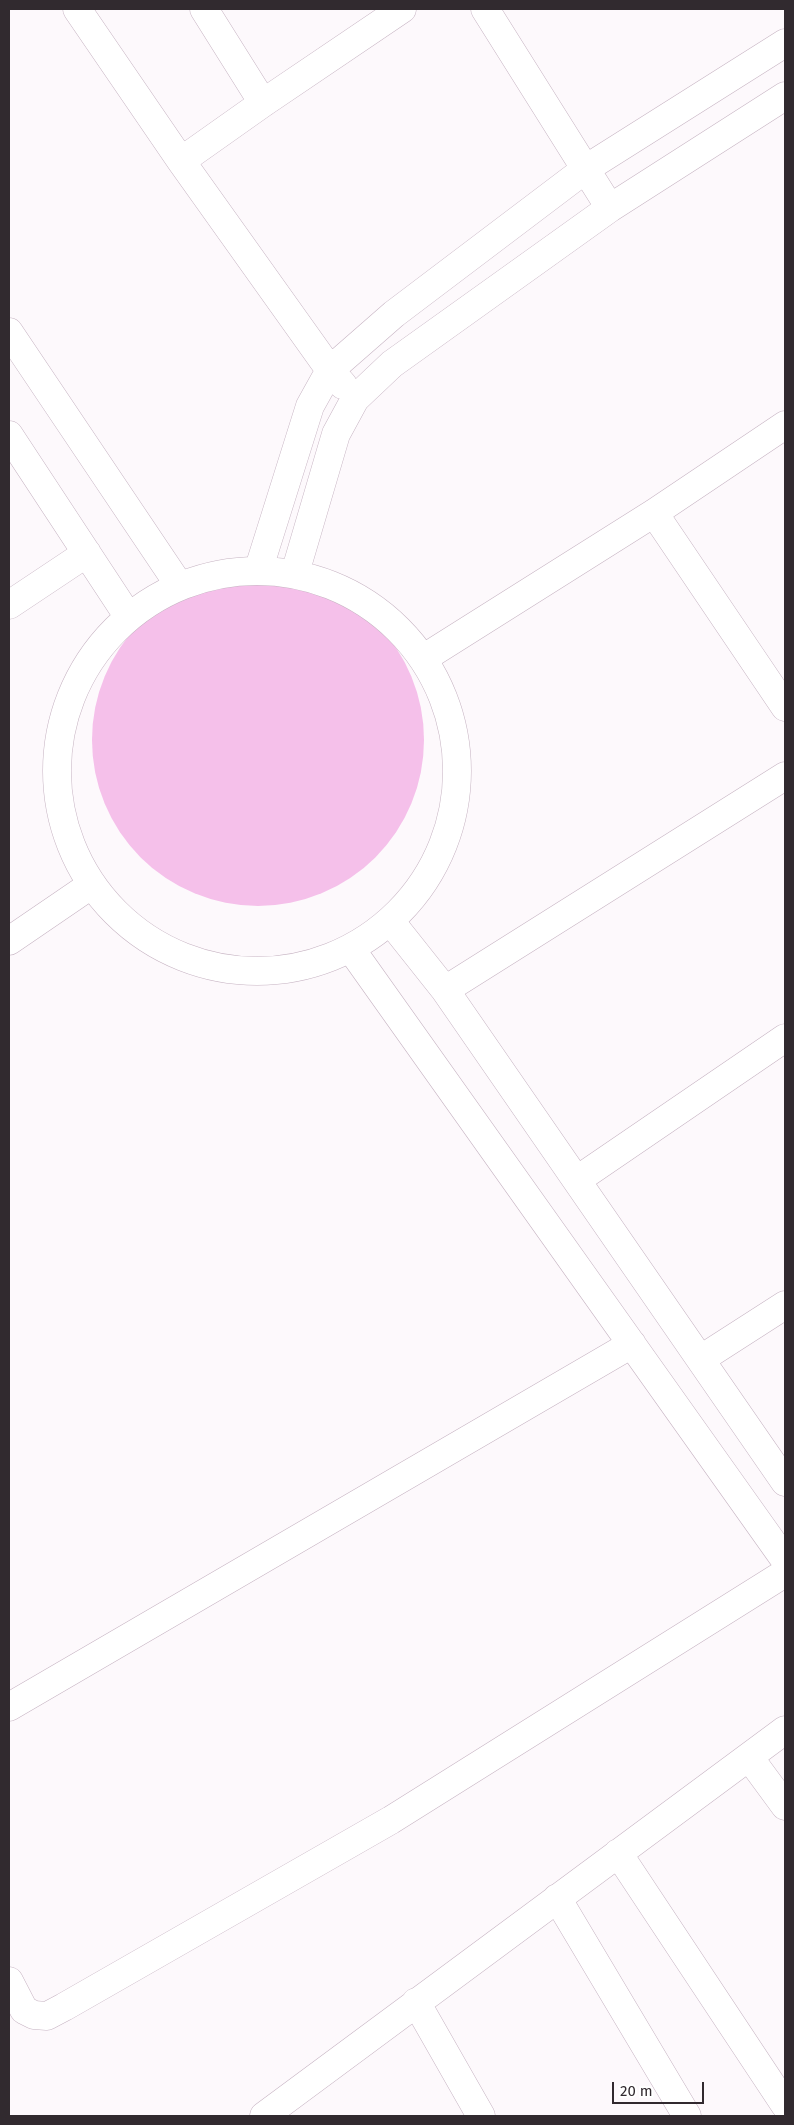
<!DOCTYPE html>
<html>
<head>
<meta charset="utf-8">
<style>
  body { margin:0 }
  #map { position:relative; width:794px; height:2125px; overflow:hidden; background:#fdf9fc; font-family:"Fira Sans",sans-serif }
  canvas { display:block }
  .frame { position:absolute; inset:0; border:10px solid #312a2f; pointer-events:none }
  .scale { position:absolute; left:612px; top:2082px; width:92px; height:22px; box-sizing:border-box; border:2px solid #312a2f; border-top:0; padding-left:6px; font-size:15px; line-height:18px; white-space:nowrap; color:#312a2f; -webkit-text-stroke:4px #fff; paint-order:stroke }
</style>
</head>
<body>
<div id="map">
<canvas width="794" height="2125"></canvas>
<div class="frame"></div>
<div class="scale">20 m</div>
</div>
<script>
const c = document.querySelector('canvas').getContext('2d');
c.lineJoin = 'round';
function fillPath(path, color) { c.fillStyle = color; c.fill(path, 'evenodd'); }
const shape = rows => new Path2D(rows.map(r => 'M' + r).join(''));
function trace(path, color, width, dash) { c.strokeStyle = color; c.lineWidth = width; c.lineCap = dash ? 'butt' : 'round'; c.setLineDash(dash || []); c.stroke(path); }
const green = shape([
  '92 740a166 166 0 1 1 332 0a166 166 0 1 1-332 0Z'
]);
const minor = shape([
  [77,9,181,161,330,370,343,385],
  [204,9,263,103],
  [485,9,610,208],
  [181,161,263,103,402,9],
  [9,332,179,585],
  [9,435,128,616],
  [654,513,785,707],
  [259,568,310,406,330,370,394,314,587,168,785,43],
  '57 771a200 200 0 1 1 400 0a200 200 0 1 1-400 0Z',
  [295,573,336,434,355,399,392,364,610,208,785,96],
  [9,605,87,553],
  [424,658,654,513,785,425],
  [391,922,445,990,785,1482],
  [9,941,91,885],
  [351,949,785,1560],
  [445,990,785,776],
  [577,1180,785,1038],
  [701,1359,785,1305],
  [9,1707,632,1344],
  [749,1757,785,1806],
  [618,1853,785,2105],
  [557,1898,687,2116],
  [9,1981,24,2010,34,2015,47,2016,64,2007,391,1820,785,1573],
  [416,2002,481,2116],
  [264,2116,785,1730]
]);
fillPath(green, '#f5c0ea');
trace(minor, '#c6b3c2', 29);
trace(minor, '#fff', 28);
</script>
</body>
</html>
